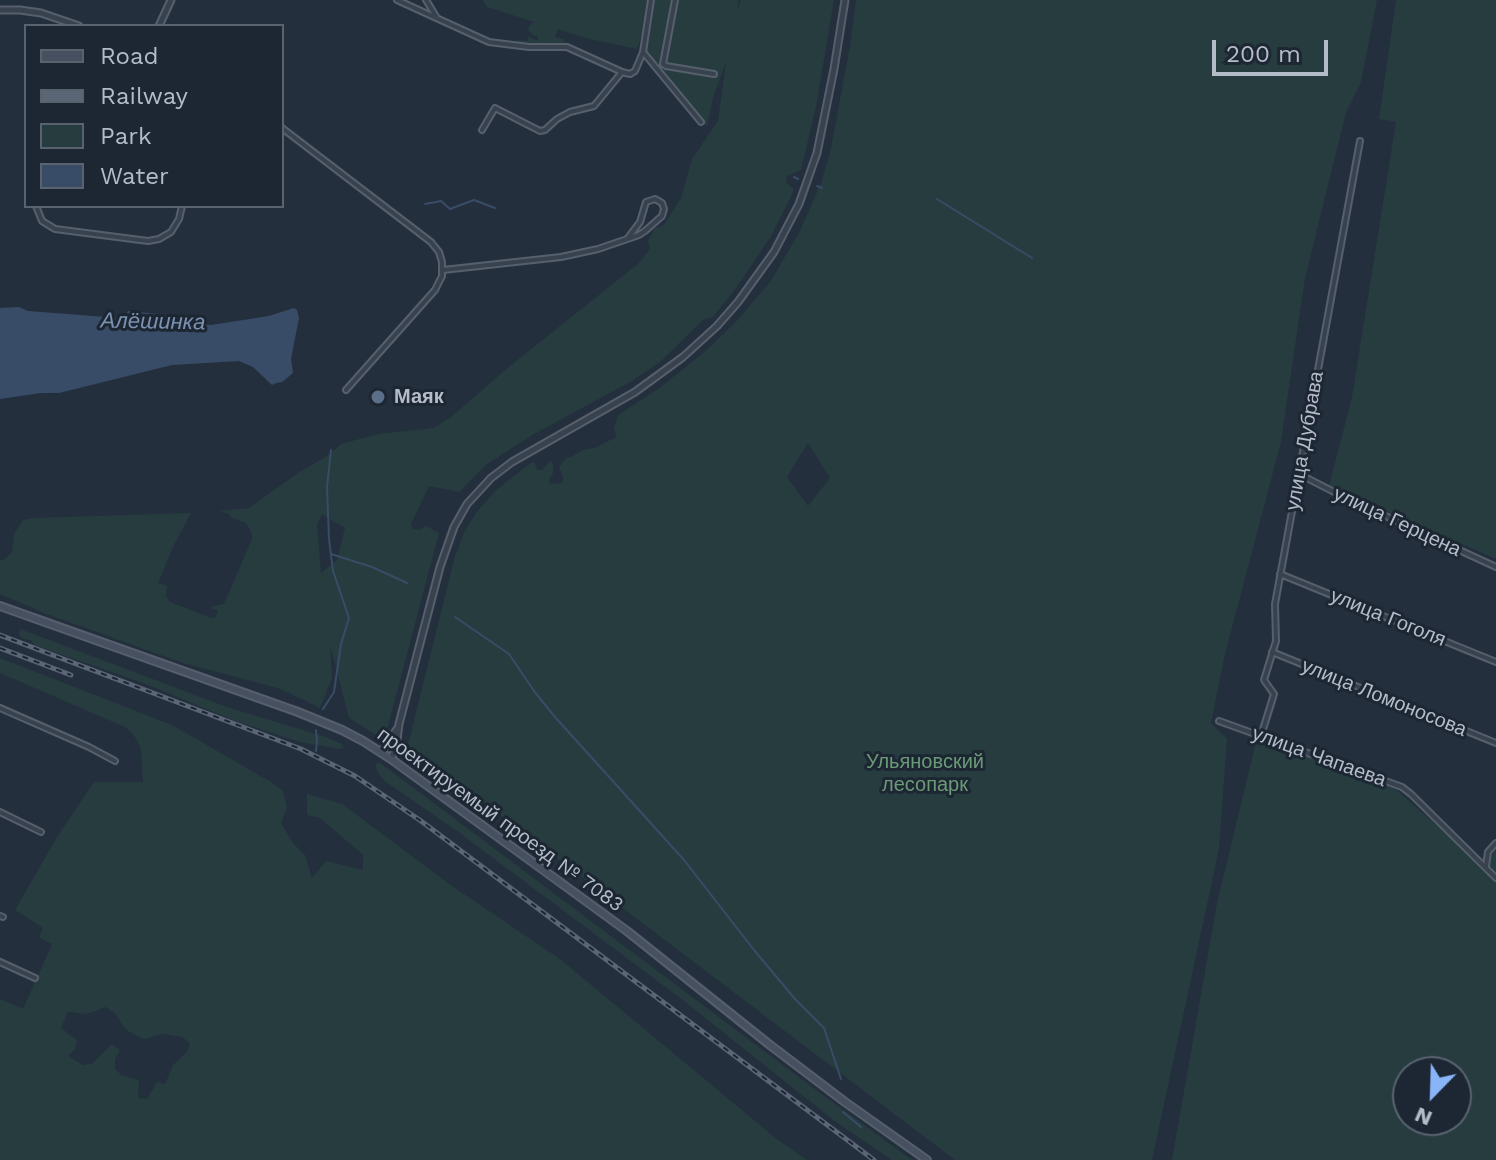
<!DOCTYPE html>
<html>
<head>
<meta charset="utf-8">
<style>
  body { margin:0 }
  #map { position:relative; width:1496px; height:1160px; overflow:hidden; background:#242f3e; font-family:"Work Sans",sans-serif }
  canvas { display:block }
  .legend { position:absolute; left:24px; top:24px; width:260px; height:184px; box-sizing:border-box; background:#1d2633; border:2px solid #59626f; margin:0; padding:10px 14px; list-style:none; font-size:24px; color:#b4bcc9 }
  .legend li { display:flex; align-items:center; gap:16px; height:40px }
  .legend b { width:40px; border:2px solid #59626f }
  .north { position:absolute; left:1392px; top:1056px; width:80px; height:80px; box-sizing:border-box; background:#1d2633; border:2px solid #59626f; border-radius:50%; rotate:203deg; font-size:22px; font-weight:700; line-height:32px; text-align:center; color:#b4bcc9 }
  .north::after { content:''; display:block; margin:auto; width:28px; height:36px; background:#8ab4f8; clip-path:polygon(50% 0,100% 100%,50% 72%,0 100%) }
  .scale { position:absolute; left:1212px; top:40px; width:116px; height:36px; box-sizing:border-box; border:4px solid #b4bcc9; border-top:0; padding-left:10px; font-size:24px; line-height:28px; white-space:nowrap; color:#b4bcc9; -webkit-text-stroke:6px #1d2633; paint-order:stroke }
</style>
</head>
<body>
<div id="map">
<canvas width="1496" height="1160"></canvas>
<ul class="legend">
<li><b style="height:10px;background:#465061"></b>Road</li>
<li><b style="height:10px;background:#5a6575"></b>Railway</li>
<li><b style="height:22px;background:#263c3f"></b>Park</li>
<li><b style="height:22px;background:#394c67"></b>Water</li>
</ul>
<div class="north">N</div>
<div class="scale">200 m</div>
</div>
<script>
const c = document.querySelector('canvas').getContext('2d');
c.lineJoin = 'round';
function fillPath(path, color) { c.fillStyle = color; c.fill(path, 'evenodd'); }
const shape = rows => new Path2D(rows.map(r => 'M' + r).join(''));
function trace(path, color, width, dash) { c.strokeStyle = color; c.lineWidth = width; c.lineCap = dash ? 'butt' : 'round'; c.setLineDash(dash || []); c.stroke(path); }
function write(font, color, halo, rows, align = 'center') {
  c.font = font + ' "Work Sans",sans-serif'; c.lineWidth = 6; c.setLineDash([]); c.textBaseline = 'middle'; c.strokeStyle = halo; c.fillStyle = color; for (const [text, x, y, turn = 0] of rows) {
    c.save(); c.translate(x, y); c.rotate((+turn || 0) * Math.PI / 180); c.textAlign = isNaN(turn) ? turn : align; if (halo) c.strokeText(text, 0, 0); c.fillText(text, 0, 0); c.restore();
  }
}
const green = shape([
  [483,0,648,0,644,29,637,49,589,39,557,29,557,32,555,37,564,39,563,44,518,43,517,40,528,41,528,37,530,37,538,41,538,36,534,36,528,30,529,26,534,22,487,7],
  [652,0,738,0,737,10,741,0,834,0,816,107,801,170,786,177,787,183,794,189,791,197,771,236,737,287,713,317,703,320,660,362,632,381,534,434,487,464,459,492,429,486,411,524,412,529,419,530,426,526,439,533,388,726,382,733,376,735,349,718,330,644,332,678,320,708,281,689,183,663,44,613,0,594,0,561,6,558,12,552,14,534,23,520,33,518,191,513,173,547,158,583,167,586,166,596,170,602,211,618,215,618,218,611,210,607,224,604,252,539,251,531,246,523,232,518,229,514,220,511,249,508,298,473,327,456,341,444,378,434,434,428,451,417,510,366,639,263,650,249,648,240,655,228,664,225,681,198,692,159,718,121,726,62,713,98,707,127,645,51],
  [322,514,345,528,337,560,321,573,317,524],
  [856,0,1377,0,1361,82,1346,113,1305,278,1281,442,1225,654,1211,723,1227,739,1219,849,1152,1160,955,1160,467,790,409,754,407,749,455,556,464,533,476,513,496,490,532,462,535,463,537,470,542,470,550,461,553,463,553,473,549,480,550,484,563,483,563,476,559,467,566,458,573,456,582,450,595,448,616,437,614,428,618,415,658,389,702,354,734,324,770,282,799,233,822,181,831,148,850,46],
  [808,443,830,478,808,506,787,477],
  [1396,0,1496,0,1496,559,1329,486,1352,397,1396,122,1379,119],
  [20,629,227,707,326,737,342,744,344,748,339,749,300,742,238,722,146,684,34,645,31,640,23,639,19,635],
  [0,658,172,725,271,782,283,791,287,808,281,823,293,843,305,855,312,878,326,861,363,870,363,855,320,818,307,815,307,794,342,804,452,886,560,959,778,1140,807,1160,0,1160,0,999,23,1009,52,944,39,937,43,928,15,910,57,837,94,782,143,782,141,748,135,737,127,728,0,673],
  [106,1007,115,1013,125,1029,135,1035,145,1039,162,1034,182,1037,190,1043,187,1052,173,1065,165,1084,157,1082,147,1099,138,1098,139,1080,121,1075,115,1068,115,1059,120,1050,112,1044,92,1064,83,1065,68,1056,75,1049,77,1040,61,1028,68,1012,87,1014],
  [1257,738,1395,789,1477,860,1490,858,1496,850,1496,1160,1172,1160,1217,903],
  [1408,1072,1456,1072,1456,1120,1408,1120],
  [379,762,804,1081,912,1160,892,1160,836,1122,680,998,457,831,386,782,378,773,375,764]
]);
const water = shape([
  [19,307,28,311,119,318,125,316,128,311,176,316,178,321,182,323,211,325,269,316,294,308,297,310,299,318,291,359,293,373,282,382,276,383,272,385,253,367,239,361,172,365,59,393,41,393,0,399,0,308]
]);
const stream = shape([
  [794,177,798,179],
  [817,186,822,188],
  [937,199,1032,258],
  [425,204,441,201,450,209,474,200,495,208],
  [331,554,372,567,407,583],
  [455,617,509,654,534,691,555,717,684,860,754,950,795,999,824,1028,841,1079],
  [323,709,334,692,341,644,349,618,333,571,329,539,327,487,331,450],
  [316,730,317,741,316,751],
  [843,1112,861,1127]
]);
const minor = shape([
  [397,0,489,42,529,47,567,47,622,72,630,74,635,71,643,52,651,0],
  [426,0,437,18],
  [675,0,663,64,666,66,714,74],
  [643,52,701,122],
  [282,128,431,242,439,252,442,262,442,276,435,290,346,390],
  [482,130,495,108,540,131,545,130,557,119,570,112,594,106,622,72],
  [36,206,42,221,55,229,148,241,159,239,171,232,179,219,182,206],
  [443,270,561,257,598,249,639,235,645,231,662,216,664,209,662,203,655,199,646,202,640,222,628,238],
  [1299,474,1338,494,1496,567],
  [1280,574,1496,662],
  [1272,652,1496,743],
  [0,708,89,747,115,761],
  [1219,721,1402,787,1411,794,1496,878],
  [1261,736,1274,694,1264,680,1276,641,1275,604,1360,141],
  [0,812,41,832],
  [1486,866,1488,852,1496,843],
  [0,916,3,917],
  [0,962,35,978]
]);
const tertiary = shape([
  [0,10,20,10,41,13,79,26],
  [159,26,171,0],
  [381,753,397,729],
  [391,759,396,748,399,724,440,567,454,527,467,504,491,478,512,462,635,392,683,357,717,326,738,302,774,252,799,204,817,153,834,69,845,0]
]);
const secondary = shape([
  [0,606,298,712,342,730,363,741,391,759,627,931,770,1045,845,1102,927,1160]
]);
const rail = shape([
  [0,635,301,749,355,776,421,821,874,1160],
  [0,648,71,675]
]);
const markers = [
  [378,397,8,"#5c6f8a"]
];
const poiNames = [
  ["Маяк",394,397]
];
const streetNames = [
  ["улица Дубрава",1305,441,-80],
  ["улица Герцена",1397,522,25],
  ["улица Гоголя",1388,618,22],
  ["улица Ломоносова",1384,698,22],
  ["улица Чапаева",1319,757,20],
  ["проектируемый проезд № 7083",500,820,36]
];
const parkNames = [
  ["Ульяновский",925,762],
  ["лесопарк",925,785]
];
const waterNames = [
  ["Алёшинка",153,322,1]
];
fillPath(green, '#263c3f');
fillPath(water, '#394c67');
trace(stream, '#394c67', 2);
trace(minor, '#565f6c', 8);
trace(tertiary, '#565f6c', 9);
trace(secondary, '#565f6c', 10);
trace(minor, '#38414e', 4);
trace(tertiary, '#38414e', 5);
trace(secondary, '#465061', 6);
trace(rail, '#5a6575', 5);
trace(rail, '#1d2633', 2, [6]);
for (const [x, y, r, color] of markers) { const dot = new Path2D(); dot.arc(x, y, r, 0, 2 * Math.PI); c.fillStyle = color; c.fill(dot); trace(dot, '#1d2633', 3); }
write('bold 20px', '#b4bcc9', '#1d2633', poiNames, 'left');
write('20px', '#b4bcc9', '#1d2633', streetNames);
write('20px', '#6b9a76', '#1d2633', parkNames);
write('italic 22px', '#7c92b1', '#1d2633', waterNames);
</script>
</body>
</html>
